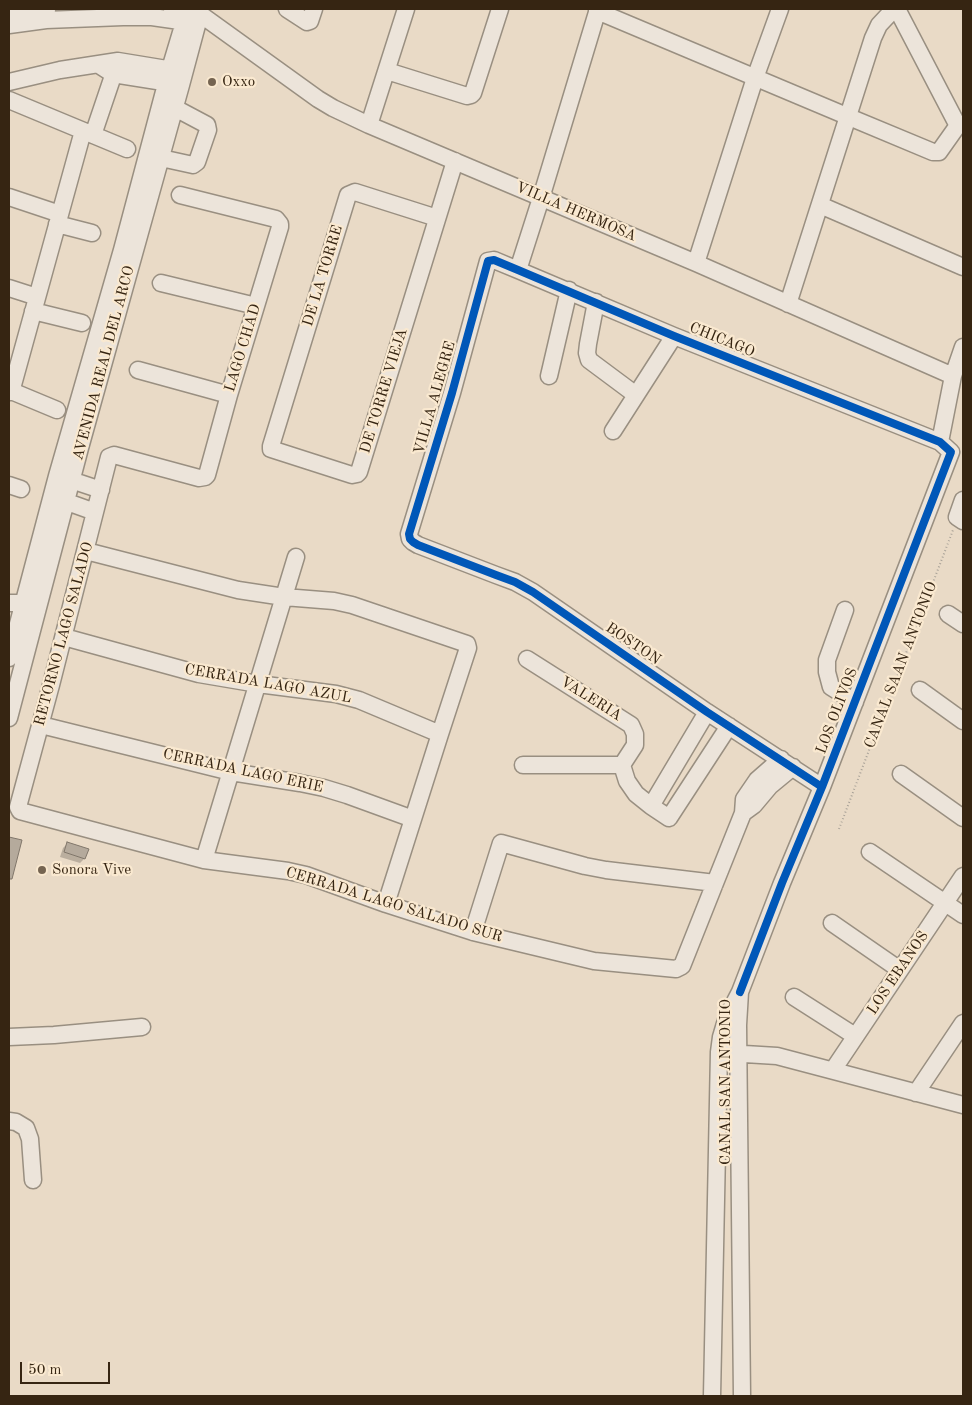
<!DOCTYPE html>
<html>
<head>
<meta charset="utf-8">
<style>
  body { margin:0 }
  #map { position:relative; width:972px; height:1405px; overflow:hidden; background:#e9dac6; font-family:"Old Standard TT",serif }
  canvas { display:block }
  .frame { position:absolute; inset:0; border:10px solid #362512; pointer-events:none }
  .scale { position:absolute; left:20px; top:1362px; width:90px; height:22px; box-sizing:border-box; border:2px solid #362512; border-top:0; padding-left:6px; font-size:15px; line-height:18px; white-space:nowrap; color:#362512; -webkit-text-stroke:4px #fae9d0; paint-order:stroke }
</style>
</head>
<body>
<div id="map">
<canvas width="972" height="1405"></canvas>
<div class="frame"></div>
<div class="scale">50 m</div>
</div>
<script>
const c = document.querySelector('canvas').getContext('2d');
c.lineJoin = 'round';
function fillPath(path, color) { c.fillStyle = color; c.fill(path, 'evenodd'); }
const shape = rows => new Path2D(rows.map(r => 'M' + r).join(''));
function trace(path, color, width, dash) { c.strokeStyle = color; c.lineWidth = width; c.lineCap = dash ? 'butt' : 'round'; c.setLineDash(dash || []); c.stroke(path); }
function write(font, color, halo, rows, align = 'center') {
  c.font = font + ' "Old Standard TT",serif'; c.lineWidth = 4.5; c.setLineDash([]); c.textBaseline = 'middle'; c.strokeStyle = halo; c.fillStyle = color; for (const [text, x, y, turn = 0] of rows) {
    c.save(); c.translate(x, y); c.rotate((+turn || 0) * Math.PI / 180); c.textAlign = isNaN(turn) ? turn : align; if (halo) c.strokeText(text, 0, 0); c.fillText(text, 0, 0); c.restore();
  }
}
const shadow = shape([
  [68,843,84,859,80,863,60,857,63,848]
]);
const building = shape([
  [9,837,22,840,12,879,9,879,9,837],
  [67,842,89,849,85,859,64,852,67,842]
]);
const path = shape([
  [839,829,953,530]
]);
const minor = shape([
  [172,9,187,10,200,14,318,99,333,108,369,125,696,263,953,376],
  [287,9,307,22,310,21,314,9],
  [597,11,849,117,933,152,939,152,956,128,957,124,897,9],
  [9,12,47,10],
  [9,25,46,20,123,17,152,17,187,22],
  [99,65,113,74,176,84],
  [387,71,467,96,471,95,473,93,500,9],
  [9,82,60,70,118,61,179,71],
  [9,100,127,149],
  [369,125,406,9],
  [93,135,117,64],
  [161,158,193,165,197,162,208,130,207,125,175,108],
  [180,195,276,219,280,224,280,227,229,395,207,475,205,477,199,478,114,455,109,457,51,685,18,807,20,811,204,860,288,871,306,875,386,904,473,932,573,956,594,961,676,969,682,966,715,883,743,813,744,799,757,780,781,759],
  [9,197,60,214],
  [820,205,963,267],
  [437,218,355,192,348,195,271,446,271,449,352,475,357,474,359,472,455,161],
  [57,224,92,233],
  [696,263,755,78,780,9],
  [518,270,541,198,598,9],
  [161,283,256,306],
  [9,288,37,297],
  [596,302,588,344,587,353,589,360,636,395],
  [788,304,873,38,879,25,894,9],
  [33,311,82,323],
  [138,370,229,395],
  [549,376,569,290],
  [9,390,57,410],
  [11,392,83,131],
  [613,431,674,336],
  [940,442,953,376,963,347],
  [62,477,101,490],
  [9,485,21,489],
  [56,498,95,512],
  [963,500,957,517,963,521],
  [86,551,238,590,284,597,334,601,352,605,467,644,468,648,440,734,386,904],
  [9,603,35,603],
  [845,610,827,660,827,672,831,687,855,702],
  [948,614,963,624],
  [64,637,199,674,258,684,336,694,359,700,440,734],
  [9,658,57,476,122,250,170,69,188,9],
  [527,659,631,725,635,734,635,745,622,765,627,781,636,794,651,806,669,818,729,726],
  [920,690,963,721],
  [9,718,80,448,181,85,200,14,199,9],
  [41,725,231,772,300,783,324,788,347,795,413,819],
  [523,765,622,765],
  [901,774,963,818],
  [651,806,707,712],
  [743,813,754,805,770,786,793,767],
  [870,852,963,915],
  [204,860,296,557],
  [832,923,900,970],
  [473,932,501,843,585,866,606,870,715,883],
  [740,992,782,883,822,787,951,452,940,442,674,336,518,270,494,260,488,261,452,393,409,534,410,539,413,542,418,545,496,575,515,582,533,592,707,712,822,787],
  [794,997,855,1036],
  [9,1037,54,1035,142,1027],
  [728,1053,777,1056,963,1105],
  [833,1070,963,876],
  [916,1093,963,1023],
  [9,1121,16,1122,26,1128,30,1139,33,1180],
  [712,1396,719,1052,721,1037,727,1017,740,992,738,1025,742,1396]
]);
const cycleway = shape([
  [740,992,782,883,822,787,951,452,940,442,674,336,518,270,494,260,488,261,452,393,409,534,410,539,413,542,418,545,496,575,515,582,533,592,707,712,822,787]
]);
const markers = [
  [212,82,5,"#756451"],
  [42,870,5,"#756451"]
];
const poiNames = [
  ["Oxxo",222,82],
  ["Sonora Vive",52,870]
];
const streetNames = [
  ["VILLA HERMOSA",576,212,23],
  ["DE LA TORRE",323,276,-73],
  ["CHICAGO",722,340,22],
  ["LAGO CHAD",243,348,-73],
  ["AVENIDA REAL DEL ARCO",104,363,-75],
  ["DE TORRE VIEJA",384,391,-73],
  ["VILLA ALEGRE",435,398,-74],
  ["RETORNO LAGO SALADO",64,634,-75],
  ["BOSTON",633,644,34],
  ["CANAL SAAN ANTONIO",901,665,-69],
  ["CERRADA LAGO AZUL",268,684,10],
  ["VALERIA",591,699,32],
  ["LOS OLIVOS",837,711,-69],
  ["CERRADA LAGO ERIE",243,771,12],
  ["CERRADA LAGO SALADO SUR",394,905,17],
  ["LOS EBANOS",898,973,-56],
  ["CANAL SAN ANTONIO",726,1082,-90]
];
fillPath(shadow, '#0003');
fillPath(building, '#b5aa9c');
trace(building, '#80766a', 1);
trace(minor, '#998f81', 19);
trace(path, '#aaa399', 2, [1, 2.5]);
trace(minor, '#ece4da', 16);
trace(cycleway, '#0057b8', 8);
for (const [x, y, r, color] of markers) { const dot = new Path2D(); dot.arc(x, y, r, 0, 2 * Math.PI); c.fillStyle = color; c.fill(dot); trace(dot, '#fae9d0', 2); }
write('15px', '#362512', '#fae9d0', poiNames, 'left');
write('15px', '#362512', '#fae9d0', streetNames);
</script>
</body>
</html>
